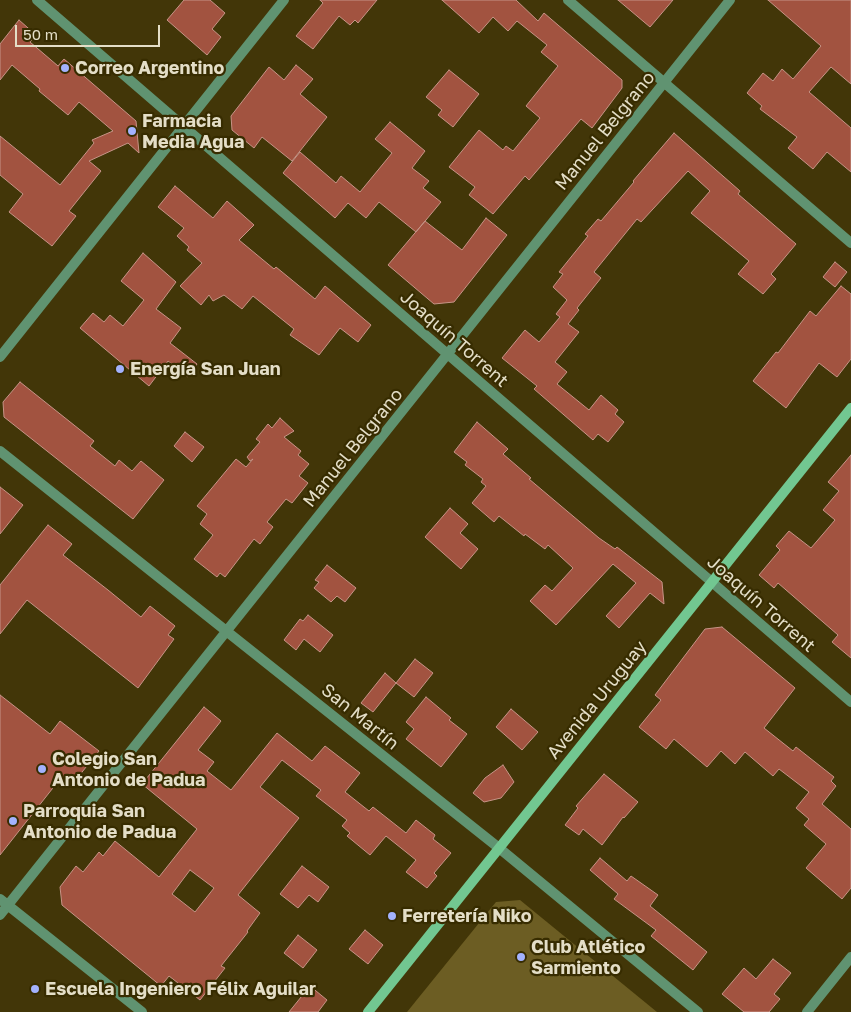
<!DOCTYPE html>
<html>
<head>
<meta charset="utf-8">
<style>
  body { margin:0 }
  #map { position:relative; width:851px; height:1012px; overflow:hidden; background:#423608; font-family:"Golos Text",sans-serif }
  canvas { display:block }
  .scale { position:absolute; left:15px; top:25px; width:145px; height:22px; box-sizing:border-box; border:2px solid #e4dec7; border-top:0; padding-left:6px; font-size:15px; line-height:18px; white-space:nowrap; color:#e4dec7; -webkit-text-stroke:4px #372c00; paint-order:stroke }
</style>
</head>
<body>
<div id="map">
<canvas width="851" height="1012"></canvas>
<div class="scale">50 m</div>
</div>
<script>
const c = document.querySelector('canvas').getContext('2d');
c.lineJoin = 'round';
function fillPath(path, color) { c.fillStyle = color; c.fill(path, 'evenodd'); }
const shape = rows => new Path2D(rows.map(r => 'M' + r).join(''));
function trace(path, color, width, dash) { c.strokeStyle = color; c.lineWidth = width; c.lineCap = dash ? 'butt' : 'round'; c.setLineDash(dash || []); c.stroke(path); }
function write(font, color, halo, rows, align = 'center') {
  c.font = font + ' "Golos Text",sans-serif'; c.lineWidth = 4.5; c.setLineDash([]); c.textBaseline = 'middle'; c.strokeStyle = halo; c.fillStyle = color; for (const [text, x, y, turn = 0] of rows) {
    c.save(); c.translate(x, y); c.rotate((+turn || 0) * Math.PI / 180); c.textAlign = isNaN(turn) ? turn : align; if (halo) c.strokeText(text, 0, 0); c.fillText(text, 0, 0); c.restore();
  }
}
const green = shape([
  [520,900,657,1012,407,1012,496,902]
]);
const building = shape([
  [184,0,210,0,225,13,212,29,221,37,207,55,167,20,184,0],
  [320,0,377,0,358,23,355,20,350,25,339,16,313,49,296,36,323,3,320,0],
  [442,0,516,0,538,21,544,13,622,80,622,88,592,128,581,119,529,180,525,176,493,214,469,195,475,187,449,167,479,130,503,150,506,146,513,151,540,118,526,106,558,66,541,52,547,45,517,21,508,31,493,17,479,33,442,0],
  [618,0,673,0,650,27,618,0],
  [768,0,851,0,851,84,831,67,809,92,851,128,851,172,827,152,813,169,788,148,797,137,760,109,762,106,747,93,763,73,773,81,782,69,793,79,821,46,768,0],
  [19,20,36,35,30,42,58,66,64,59,136,121,139,153,128,143,89,161,101,171,69,211,76,216,52,246,9,212,23,194,0,175,0,136,60,185,94,143,92,140,113,131,79,102,68,115,39,91,40,89,12,65,0,80,0,44,19,20],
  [296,65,313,79,300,94,327,117,292,161,262,137,254,148,232,130,231,116,269,67,284,80,296,65],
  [449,70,479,94,453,127,438,115,442,110,426,97,449,70],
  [390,122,425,151,412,168,429,181,423,188,441,202,416,232,379,202,366,218,348,203,335,218,283,173,300,152,336,183,341,176,360,192,392,153,375,139,390,122],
  [674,133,740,191,738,194,796,244,771,274,776,279,763,294,738,274,749,261,691,213,710,191,688,171,641,222,637,219,594,272,601,278,577,308,579,310,568,324,579,332,555,362,567,372,557,384,589,410,601,395,618,410,615,414,624,422,608,442,598,434,593,440,534,389,537,386,502,358,525,330,539,342,560,317,556,314,567,300,553,287,563,274,559,272,588,236,585,234,598,219,601,221,634,182,633,181,674,133],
  [175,186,213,218,227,201,254,225,239,240,274,269,276,267,315,299,325,286,371,325,358,342,340,328,319,355,290,335,294,329,253,296,242,309,224,295,213,301,209,295,201,305,180,286,202,263,187,250,189,247,177,236,184,228,158,207,175,186],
  [486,218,507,235,454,302,434,304,388,265,425,221,462,250,486,218],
  [143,253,176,282,156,309,181,328,170,343,197,364,188,377,168,361,149,386,80,328,93,313,104,322,110,315,123,326,144,300,121,281,143,253],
  [835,262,847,272,835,287,823,277,835,262],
  [841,286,851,294,851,359,837,377,819,363,786,408,753,381,776,352,778,353,810,311,816,316,841,286],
  [20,382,94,441,90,446,115,466,119,460,132,471,141,461,164,480,133,519,4,417,3,402,20,382],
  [280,418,294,431,284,437,301,451,298,455,309,464,299,476,308,483,292,503,286,499,267,522,273,527,260,544,254,539,225,577,220,573,217,577,194,559,213,535,200,524,207,514,197,506,236,459,246,467,253,459,250,461,247,457,260,442,256,439,268,424,272,428,280,418],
  [477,422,508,449,503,454,531,478,529,479,599,538,615,549,617,547,662,582,664,604,650,593,619,628,606,616,636,583,613,564,556,625,530,601,545,585,552,591,573,568,548,545,545,549,525,534,524,536,499,516,494,522,472,503,486,486,481,482,483,479,465,465,467,462,454,452,477,422],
  [185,432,204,447,192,462,174,446,185,432],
  [851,455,851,658,832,642,838,635,778,583,774,588,759,575,780,550,776,546,789,531,811,548,835,520,823,510,839,491,828,482,851,455],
  [0,487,23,505,0,534,0,487],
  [450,508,468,524,460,533,478,549,461,569,425,537,450,508],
  [48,525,72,544,63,555,108,590,141,617,150,606,175,626,168,635,174,639,138,688,27,600,0,634,0,585,48,525],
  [327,565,356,588,345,602,337,596,331,602,314,588,319,582,315,580,327,565],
  [308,615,333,635,320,652,304,639,296,650,284,640,300,619,303,621,308,615],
  [722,627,795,688,764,728,793,751,796,747,834,777,831,781,836,786,822,804,851,829,851,888,842,899,806,868,826,844,804,825,809,819,796,808,809,792,779,769,773,776,745,752,735,764,721,751,707,767,674,739,666,749,639,727,661,700,655,695,705,629,722,627],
  [415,659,433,673,414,697,396,683,415,659],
  [385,673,396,683,373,712,361,703,385,673],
  [0,695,50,734,60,721,99,751,70,787,60,779,0,855,0,695],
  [426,697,451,718,449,720,467,734,441,767,406,739,414,729,406,722,426,697],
  [204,707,221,721,198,750,214,762,207,771,231,790,277,733,312,761,325,746,360,773,345,792,369,811,373,807,406,833,416,820,435,835,433,839,451,853,434,873,437,876,427,888,406,872,416,860,386,836,370,855,347,836,350,833,342,826,347,820,316,796,321,790,282,760,260,787,299,818,238,895,260,913,247,931,248,932,221,966,225,968,200,1000,169,976,161,986,62,905,60,887,76,866,83,872,99,852,103,856,115,841,159,877,197,829,142,784,204,707],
  [190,870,214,888,195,912,172,894,190,870],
  [511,709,538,732,522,750,496,727,511,709],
  [503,765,514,782,501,798,484,802,473,793,485,778,503,765],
  [604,774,638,802,624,818,623,817,602,845,583,829,579,835,565,825,578,808,576,806,604,774],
  [600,858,627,881,631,876,658,895,650,906,707,952,693,970,651,936,656,930,614,899,618,894,590,870,600,858],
  [302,866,329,887,318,902,309,895,298,908,280,894,302,866],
  [365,930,383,945,368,964,349,949,365,930],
  [298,935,317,950,303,968,284,953,298,935],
  [773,959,791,973,774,994,780,999,769,1012,744,1012,722,994,744,968,756,979,773,959],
  [310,986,327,1000,318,1012,289,1012,310,986]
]);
const minor = shape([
  [37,0,851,702],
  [568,0,851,243],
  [0,357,284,0],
  [0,451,499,848,698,1012],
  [0,899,142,1012],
  [0,915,730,0],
  [807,1012,851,957]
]);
const secondary = shape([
  [368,1012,851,408]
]);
const markers = [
  [65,68,5,"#a3b2fd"],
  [132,131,5,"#a3b2fd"],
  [120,369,5,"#a3b2fd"],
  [42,769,5,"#a3b2fd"],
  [13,821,5,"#a3b2fd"],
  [392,916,5,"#a3b2fd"],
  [521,957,5,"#a3b2fd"],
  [35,989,5,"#a3b2fd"]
];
const poiNames = [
  ["Correo Argentino",75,68],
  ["Farmacia",142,121],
  ["Media Agua",142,142],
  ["Energía San Juan",130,369],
  ["Colegio San",52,759],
  ["Antonio de Padua",52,780],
  ["Parroquia San",23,811],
  ["Antonio de Padua",23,832],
  ["Ferretería Niko",402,916],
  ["Club Atlético",531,947],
  ["Sarmiento",531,968],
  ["Escuela Ingeniero Félix Aguilar",45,989]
];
const streetNames = [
  ["Manuel Belgrano",605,131,-51],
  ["Joaquín Torrent",454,339,41],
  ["Manuel Belgrano",353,448,-51],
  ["Joaquín Torrent",761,604,41],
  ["Avenida Uruguay",597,700,-51],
  ["San Martín",360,717,39]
];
fillPath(green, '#6c5d23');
fillPath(building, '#a25340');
trace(building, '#c69487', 1);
trace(minor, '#609371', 10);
trace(secondary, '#72c791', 10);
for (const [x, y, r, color] of markers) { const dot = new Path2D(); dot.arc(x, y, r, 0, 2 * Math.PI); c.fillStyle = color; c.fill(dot); trace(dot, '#372c00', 2); }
write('bold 18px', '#e4dec7', '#372c00', poiNames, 'left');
write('18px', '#e4dec7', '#372c00', streetNames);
</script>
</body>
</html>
